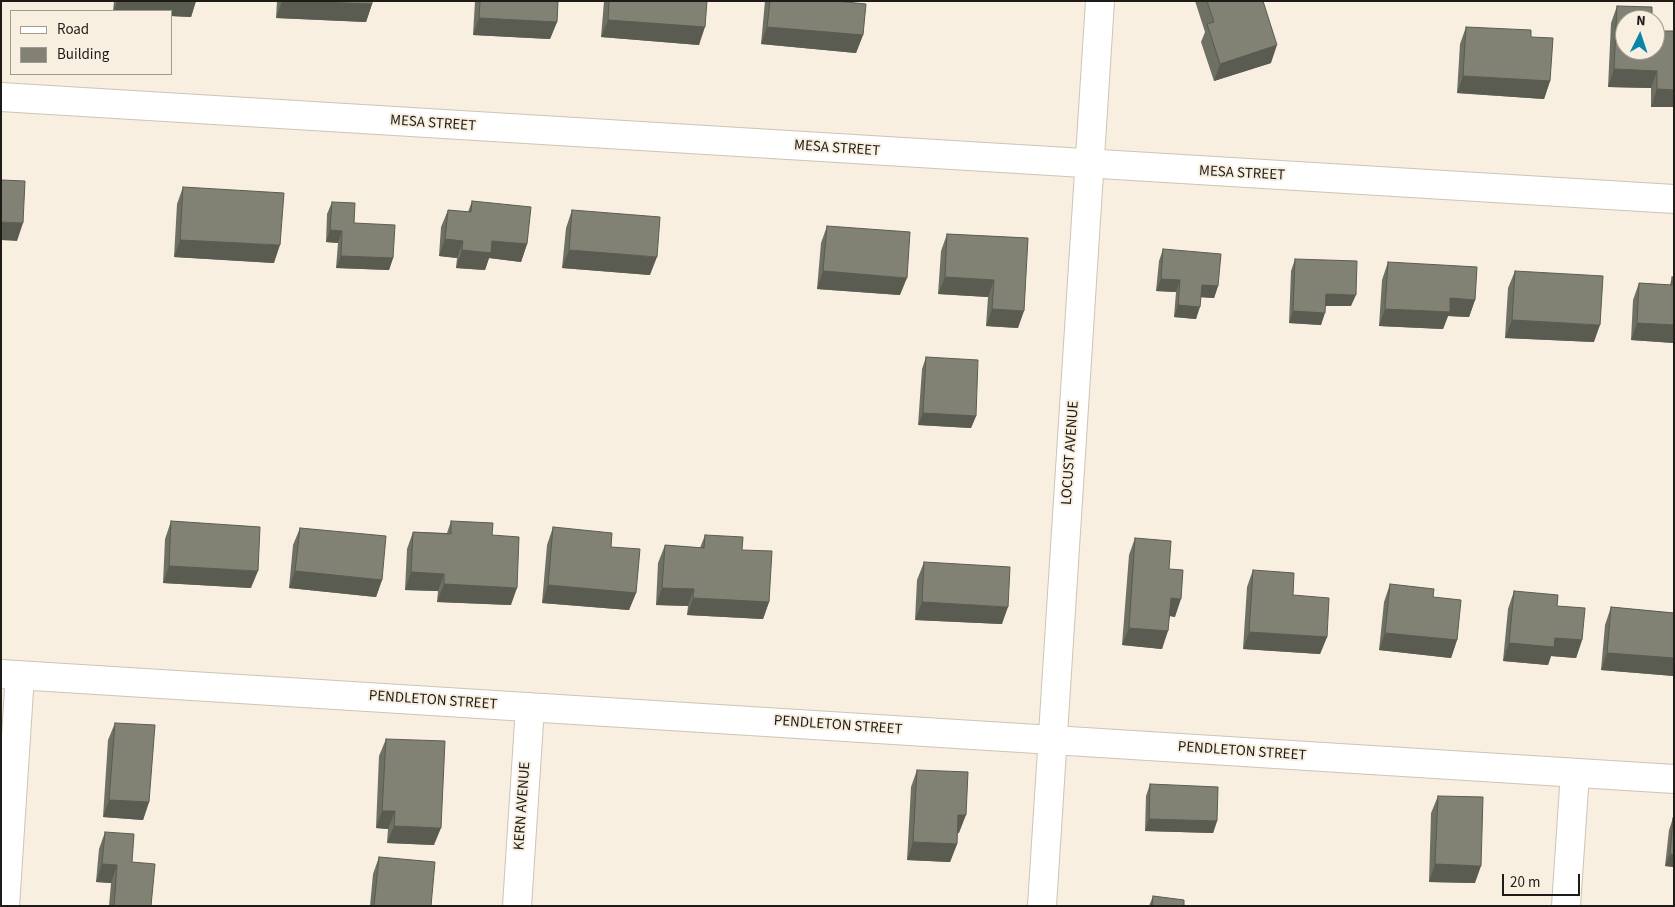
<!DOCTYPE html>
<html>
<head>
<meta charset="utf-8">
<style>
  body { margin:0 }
  #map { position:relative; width:1675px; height:907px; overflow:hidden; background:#f8efe1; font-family:"Source Sans 3",sans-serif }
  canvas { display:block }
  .frame { position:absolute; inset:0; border:2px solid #1f1c17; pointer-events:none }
  .legend { position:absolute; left:10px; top:10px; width:162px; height:65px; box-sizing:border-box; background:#f8efe1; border:1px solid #a19b90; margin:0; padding:6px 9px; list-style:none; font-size:15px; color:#1f1c17 }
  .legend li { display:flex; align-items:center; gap:10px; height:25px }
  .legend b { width:25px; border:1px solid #a19b90 }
  .north { position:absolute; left:1615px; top:10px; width:50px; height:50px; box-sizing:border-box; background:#f8efe1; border:1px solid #a19b90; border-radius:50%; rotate:4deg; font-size:14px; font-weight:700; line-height:20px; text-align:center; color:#1f1c17 }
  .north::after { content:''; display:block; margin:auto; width:18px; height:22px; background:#0985a9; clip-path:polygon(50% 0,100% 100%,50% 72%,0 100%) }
  .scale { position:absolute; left:1502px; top:874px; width:78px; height:22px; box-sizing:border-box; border:2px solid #1f1c17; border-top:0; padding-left:6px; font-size:15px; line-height:18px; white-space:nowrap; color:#1f1c17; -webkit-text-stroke:4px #f8efe1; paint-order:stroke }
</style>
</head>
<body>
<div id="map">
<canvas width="1675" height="907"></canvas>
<div class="frame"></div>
<ul class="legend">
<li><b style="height:6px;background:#fff"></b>Road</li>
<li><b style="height:14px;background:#818274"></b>Building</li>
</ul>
<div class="north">N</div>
<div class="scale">20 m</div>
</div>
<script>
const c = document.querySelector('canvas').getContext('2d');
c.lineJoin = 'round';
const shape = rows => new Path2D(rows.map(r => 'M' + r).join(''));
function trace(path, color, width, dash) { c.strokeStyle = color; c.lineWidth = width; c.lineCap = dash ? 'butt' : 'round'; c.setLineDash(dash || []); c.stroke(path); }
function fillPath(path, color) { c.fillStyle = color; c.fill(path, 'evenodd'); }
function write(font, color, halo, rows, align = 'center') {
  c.font = font + ' "Source Sans 3",sans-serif'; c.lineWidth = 4; c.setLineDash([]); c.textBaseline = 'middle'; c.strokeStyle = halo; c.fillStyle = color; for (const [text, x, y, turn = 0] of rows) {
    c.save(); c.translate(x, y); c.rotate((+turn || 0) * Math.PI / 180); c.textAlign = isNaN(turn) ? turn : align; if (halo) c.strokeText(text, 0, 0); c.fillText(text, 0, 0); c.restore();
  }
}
const minor = shape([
  [1,97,1674,199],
  [1,674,1674,779],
  [5,906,20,675],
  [517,906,530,707],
  [1042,906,1100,1],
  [1566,906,1575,773]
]);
const wall = shape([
  [114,1,196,1,191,17,171,16,171,11,113,11],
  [277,1,372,1,372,4,366,22,276,18],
  [475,1,558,1,557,22,550,39,473,35],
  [604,1,707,1,699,45,601,37],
  [765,1,836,1,863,35,856,53,761,44],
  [1195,1,1263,1,1271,63,1214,81,1201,42,1205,32],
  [1617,6,1625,50,1674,31,1674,107,1651,107,1651,88,1608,87,1611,23],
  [1466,27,1531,37,1550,81,1544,99,1457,93,1460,44],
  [183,187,274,263,174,257,177,204],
  [472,201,527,244,521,262,489,258,485,270,456,268,457,258,439,256,441,227,448,210,468,212],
  [332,202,393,258,389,270,336,268,338,243,326,242,327,214],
  [572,210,650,275,562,268,566,228],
  [827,226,900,295,817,289,821,243],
  [947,234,1028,238,1018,328,986,326,988,297,938,294,941,251],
  [1163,249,1218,286,1214,298,1201,297,1196,319,1174,317,1176,292,1156,291,1159,261],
  [1295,259,1351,306,1325,306,1321,325,1289,323,1291,271],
  [1388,262,1475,300,1469,317,1448,316,1443,329,1379,326,1382,280],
  [1515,271,1594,342,1505,338,1508,288],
  [1672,277,1674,277,1674,343,1631,340,1633,300,1639,283,1670,285],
  [926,357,976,416,971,428,918,425,922,369],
  [171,521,251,588,163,583,165,539],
  [451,521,492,535,511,605,437,602,438,591,405,590,407,549,413,532,447,533],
  [553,527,611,547,636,593,629,610,542,603,547,545],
  [300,528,382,580,376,597,289,588,293,545],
  [705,535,742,550,769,602,763,619,687,615,688,606,656,605,658,563,665,545,700,548],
  [1135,538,1175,617,1170,616,1162,649,1122,645,1129,555],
  [924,562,1002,624,915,620,917,580],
  [1253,570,1293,595,1327,637,1320,654,1243,649,1247,587],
  [1390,584,1433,597,1457,640,1451,658,1379,650,1384,602],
  [1514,591,1557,606,1582,640,1576,658,1551,656,1548,665,1503,661,1508,609],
  [1611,607,1674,613,1674,676,1601,670,1605,625],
  [115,723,149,802,143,820,103,817,108,740],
  [386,739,434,845,387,843,388,829,376,828,379,756],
  [917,770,959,833,957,833,957,844,950,862,907,860,911,787],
  [1150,784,1217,821,1213,833,1145,831,1146,796],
  [1438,796,1475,883,1429,882,1431,813],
  [1673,818,1674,818,1674,867,1665,866,1669,830],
  [105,832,132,862,151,906,109,906,111,883,96,882,99,849],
  [379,857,431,906,370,906,373,874],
  [1153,896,1184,906,1149,906]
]);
const shadedWall = shape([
  [117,1,196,1,191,17,171,16,171,11,114,11],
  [282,1,293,1,372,4,366,22,276,18],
  [479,18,557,22,550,39,473,35],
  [608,20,705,27,699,45,601,37],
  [767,27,863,35,856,53,761,44],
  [1277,45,1271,63,1214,81,1220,64],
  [1614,69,1657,71,1651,88,1608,87],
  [1463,76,1550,81,1544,99,1457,93],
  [1657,89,1674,90,1674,107,1651,107],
  [1,222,23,223,17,241,1,240],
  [330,230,342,231,338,243,326,242],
  [445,239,463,241,457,258,439,256],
  [180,240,280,245,274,263,174,257],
  [492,241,527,244,521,262,489,258,485,270,456,268,462,250],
  [569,250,657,257,650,275,562,268],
  [341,256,393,258,389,270,336,268],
  [823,271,907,278,900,295,817,289],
  [945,277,994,280,988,297,938,294],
  [1161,279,1180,280,1176,292,1156,291],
  [1202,285,1218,286,1214,298,1197,297],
  [1326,294,1356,295,1351,306,1321,306],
  [1450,298,1475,300,1469,317,1448,316,1443,329,1379,326,1385,309],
  [1178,305,1200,307,1196,319,1174,317],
  [992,309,1024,311,1018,328,986,326],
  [1293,311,1325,313,1321,325,1289,323],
  [1512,320,1600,325,1594,342,1505,338],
  [1637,323,1674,325,1674,343,1631,340],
  [923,413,976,416,971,428,918,425],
  [169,566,258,571,251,588,163,583],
  [295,571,382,580,376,597,289,588],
  [411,572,444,574,438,591,405,590],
  [444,584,517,588,511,605,437,602],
  [548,585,636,593,629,610,542,603],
  [662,588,694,589,688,606,656,605],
  [693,598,769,602,763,619,687,615],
  [1171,598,1181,599,1175,617,1165,615],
  [922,602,1008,607,1002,624,915,620],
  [1129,628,1168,631,1162,649,1122,645],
  [1249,632,1327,637,1320,654,1243,649],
  [1385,633,1457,640,1451,658,1379,650],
  [1555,638,1582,640,1576,658,1551,656,1548,665,1503,661,1509,643],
  [1607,653,1674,658,1674,676,1601,670],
  [109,800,149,802,143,820,103,817],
  [382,811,395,811,388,829,376,828],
  [958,815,966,815,959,833,952,832],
  [1149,819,1217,821,1213,833,1145,831],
  [394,826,441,828,434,845,387,843],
  [913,842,957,844,950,862,907,860],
  [1670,854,1674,855,1674,867,1665,866],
  [102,864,117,865,111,883,96,882],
  [1435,864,1481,866,1475,883,1429,882]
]);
const building = shape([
  [293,1,372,1,372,4,293,1],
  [480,1,558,1,557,22,479,18,480,1],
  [609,1,707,1,705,27,608,20,609,1],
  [770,1,836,1,866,4,863,35,767,27,770,1],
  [1207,1,1263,1,1277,45,1220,64,1207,24,1214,22,1207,1],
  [1617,6,1652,7,1652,20,1625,20,1625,50,1655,50,1655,31,1674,31,1674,90,1657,89,1657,71,1614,69,1617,6],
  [1466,27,1531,30,1531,37,1553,38,1550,81,1463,76,1466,27],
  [1,180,25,181,23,223,1,222,1,180],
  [183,187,284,193,280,245,180,240,183,187],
  [472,201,531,207,527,244,492,241,491,253,462,250,463,241,445,239,448,210,471,212,472,201],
  [332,202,355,203,354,223,395,225,393,258,341,256,342,231,330,230,332,202],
  [572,210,660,217,657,257,569,250,572,210],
  [827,226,910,232,907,278,823,271,827,226],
  [947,234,1028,238,1024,311,992,309,994,280,945,277,947,234],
  [1163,249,1221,254,1218,286,1202,285,1200,307,1178,305,1180,280,1161,279,1163,249],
  [1295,259,1357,261,1356,295,1326,294,1325,313,1293,311,1295,259],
  [1388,262,1477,267,1475,300,1450,298,1450,312,1385,309,1388,262],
  [1515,271,1603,276,1600,325,1512,320,1515,271],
  [1672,277,1674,277,1674,325,1637,323,1639,283,1672,285,1672,277],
  [926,357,978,360,976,416,923,413,926,357],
  [171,521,260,527,258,571,169,566,171,521],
  [451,521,493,523,492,535,519,537,517,588,444,584,444,574,411,572,413,532,451,534,451,521],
  [553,527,612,533,611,547,640,549,636,593,548,585,553,527],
  [300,528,386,536,382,580,295,571,300,528],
  [705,535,743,537,742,550,772,551,769,602,693,598,694,589,662,588,665,545,704,548,705,535],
  [1135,538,1171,541,1169,569,1183,570,1181,599,1171,598,1168,631,1129,628,1135,538],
  [924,562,1010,567,1008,607,922,602,924,562],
  [1253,570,1294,573,1293,595,1329,598,1327,637,1249,632,1253,570],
  [1390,584,1434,589,1433,597,1461,600,1457,640,1385,633,1390,584],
  [1514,591,1558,595,1557,606,1585,608,1582,640,1555,638,1554,647,1509,643,1514,591],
  [1611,607,1674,613,1674,658,1607,653,1611,607],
  [115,723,155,725,149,802,109,800,115,723],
  [386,739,445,741,441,828,394,826,395,811,382,811,386,739],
  [917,770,968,772,966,815,958,815,957,844,913,842,917,770],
  [1150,784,1218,787,1217,821,1149,819,1150,784],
  [1438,796,1483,797,1481,866,1435,864,1438,796],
  [1673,818,1674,818,1674,855,1670,854,1673,818],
  [105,832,134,834,132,862,155,864,151,906,114,906,117,865,102,864,105,832],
  [379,857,435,862,431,906,374,906,379,857],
  [1153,896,1184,900,1184,906,1152,906,1153,896]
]);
const streetNames = [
  ["MESA STREET",433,124,4],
  ["MESA STREET",837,149,4],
  ["MESA STREET",1242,174,3],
  ["LOCUST AVENUE",1071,453,-86],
  ["PENDLETON STREET",433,701,4],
  ["PENDLETON STREET",838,726,4],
  ["PENDLETON STREET",1242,752,4],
  ["KERN AVENUE",523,806,-86]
];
trace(minor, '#ccc4b6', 30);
trace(minor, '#fff', 28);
fillPath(wall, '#6f7064');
fillPath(shadedWall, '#5a5b51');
fillPath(building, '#818274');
trace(building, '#5a5b51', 1);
write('15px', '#1f1c17', '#f8efe1', streetNames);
</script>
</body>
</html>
